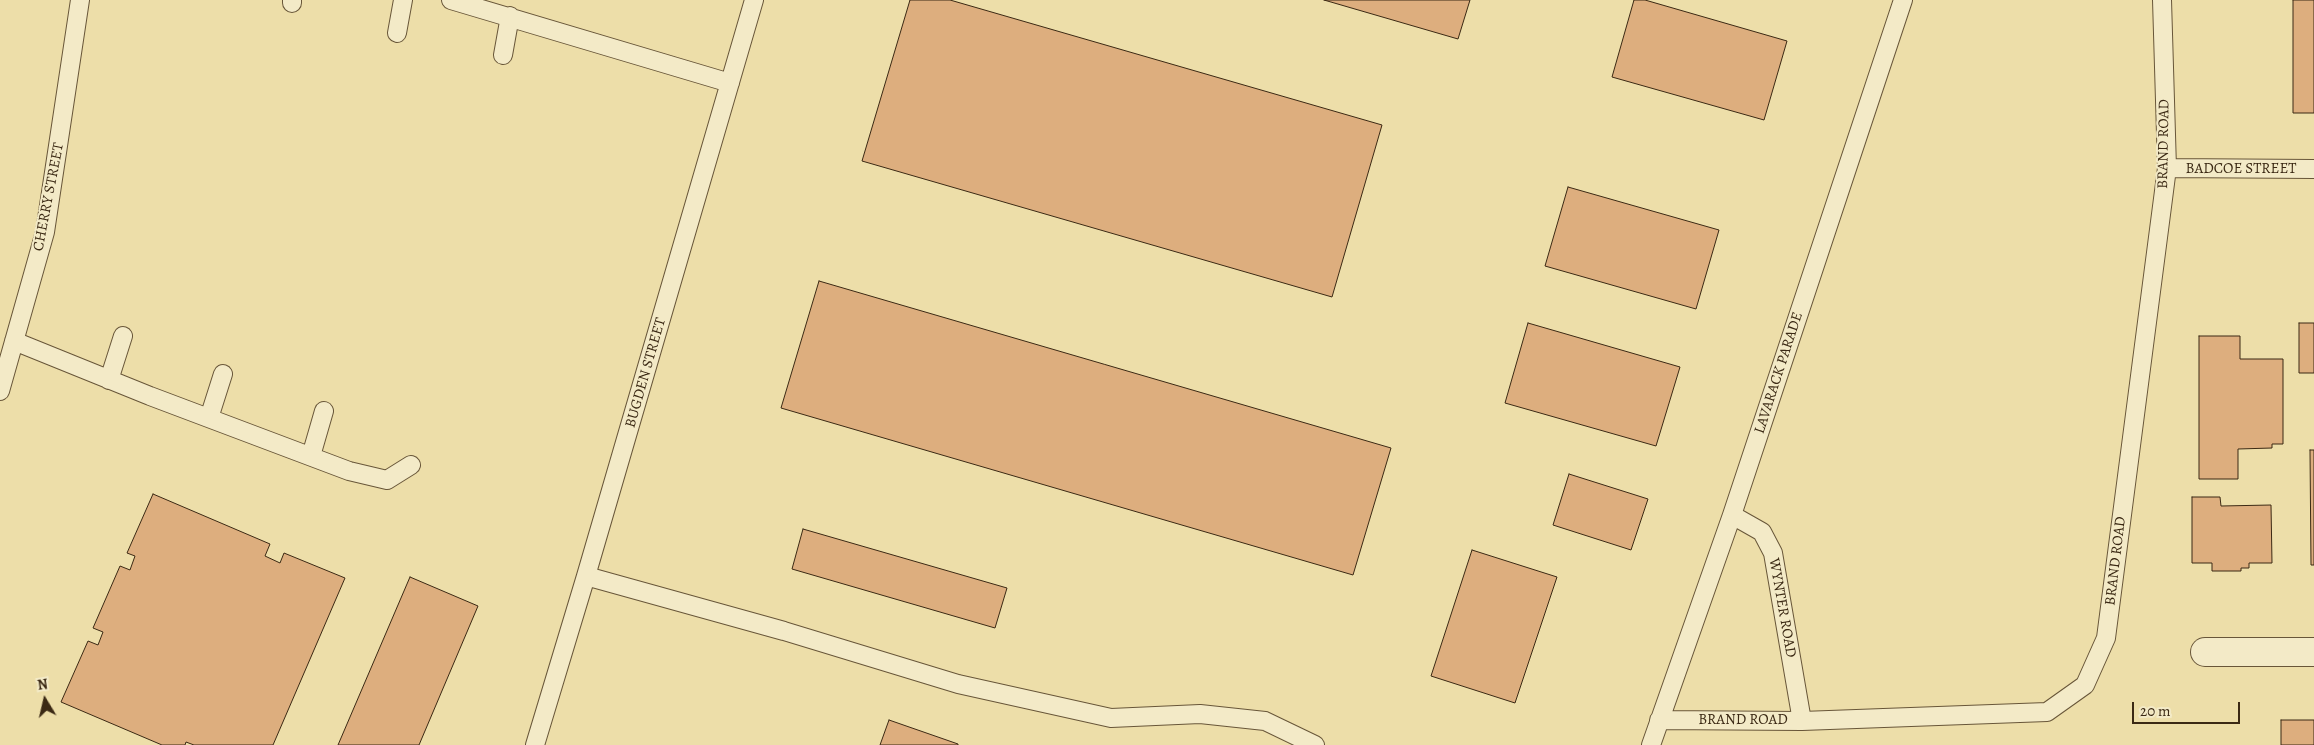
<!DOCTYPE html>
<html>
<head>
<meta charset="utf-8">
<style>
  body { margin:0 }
  #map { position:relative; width:2314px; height:745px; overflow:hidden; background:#eddea9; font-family:Alegreya,serif }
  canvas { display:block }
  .north { position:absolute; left:20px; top:675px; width:50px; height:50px; -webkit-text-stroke:4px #f3eac7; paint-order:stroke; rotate:351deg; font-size:14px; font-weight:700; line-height:20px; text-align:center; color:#3b2914 }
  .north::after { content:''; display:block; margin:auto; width:18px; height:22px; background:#3b2914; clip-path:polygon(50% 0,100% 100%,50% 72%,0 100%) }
  .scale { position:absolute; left:2132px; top:702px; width:108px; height:22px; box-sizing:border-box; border:2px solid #3b2914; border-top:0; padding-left:6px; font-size:15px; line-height:18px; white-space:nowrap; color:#3b2914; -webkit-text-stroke:4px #f3eac7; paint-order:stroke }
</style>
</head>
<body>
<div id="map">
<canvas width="2314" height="745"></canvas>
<div class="north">N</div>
<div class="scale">20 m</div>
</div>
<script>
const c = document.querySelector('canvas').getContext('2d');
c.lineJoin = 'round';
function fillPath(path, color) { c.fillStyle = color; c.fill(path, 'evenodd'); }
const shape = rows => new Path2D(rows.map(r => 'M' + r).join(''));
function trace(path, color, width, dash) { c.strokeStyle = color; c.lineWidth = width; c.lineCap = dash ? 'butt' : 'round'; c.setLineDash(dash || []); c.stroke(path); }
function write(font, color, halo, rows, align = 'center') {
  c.font = font + ' Alegreya,serif'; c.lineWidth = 4; c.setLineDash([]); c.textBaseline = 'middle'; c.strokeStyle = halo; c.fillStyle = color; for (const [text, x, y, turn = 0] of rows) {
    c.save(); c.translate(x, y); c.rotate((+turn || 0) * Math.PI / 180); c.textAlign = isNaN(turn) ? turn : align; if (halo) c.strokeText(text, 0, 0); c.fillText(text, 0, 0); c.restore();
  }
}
const building = shape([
  [910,0,950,0,1382,125,1332,297,862,161,910,0],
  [1324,0,1470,0,1458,39,1324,0],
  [1634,0,1645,0,1787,41,1764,120,1612,77,1634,0],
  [2293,0,2314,0,2314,113,2293,113,2293,0],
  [1568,187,1719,230,1696,309,1545,266,1568,187],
  [819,281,1391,448,1353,575,781,408,819,281],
  [1528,323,1680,367,1656,446,1505,403,1528,323],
  [2299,323,2314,323,2314,373,2299,373,2299,323],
  [2199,336,2240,336,2240,359,2283,359,2283,444,2272,444,2272,448,2238,449,2238,479,2199,479,2199,336],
  [2310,450,2314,450,2314,565,2311,565,2310,450],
  [1569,474,1648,499,1631,550,1553,525,1569,474],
  [153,494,270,544,265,556,280,563,284,553,345,578,273,745,194,745,186,742,185,745,162,745,61,702,88,641,98,645,103,632,93,628,120,566,130,570,135,556,127,553,153,494],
  [2192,497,2220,497,2221,506,2271,505,2272,563,2249,563,2249,568,2241,568,2241,571,2212,571,2212,563,2192,563,2192,497],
  [803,529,1007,588,995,628,792,569,803,529],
  [1472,550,1557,577,1515,703,1431,676,1472,550],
  [410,577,478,606,419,745,338,745,410,577],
  [889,720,958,744,958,745,880,745,889,720],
  [2281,720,2314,720,2314,745,2281,745,2281,720]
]);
const service = shape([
  [451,0,730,83],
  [292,3,292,0],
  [397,33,403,0],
  [503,55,510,16],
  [2167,168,2314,169],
  [14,341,150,396,349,471,387,480,411,465],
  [109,380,123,336],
  [0,391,45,232,80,0],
  [209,418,223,374],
  [311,456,324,411],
  [1732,515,1762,532,1773,553,1802,721],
  [586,576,784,631,958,684,1111,718,1200,714,1265,721,1315,745],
  [1659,720,1802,721,2047,712,2085,685,2106,638,2167,168,2162,0],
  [535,745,586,576,754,0],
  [1651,745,1732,515,1903,0]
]);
const minor = shape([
  [2205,652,2314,652]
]);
const streetNames = [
  ["BRAND ROAD",2164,144,-89],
  ["BADCOE STREET",2241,169],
  ["CHERRY STREET",49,197,-79],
  ["BUGDEN STREET",646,373,-74],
  ["LAVARACK PARADE",1779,373,-72],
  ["BRAND ROAD",2116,561,-83],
  ["WYNTER ROAD",1782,608,80],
  ["BRAND ROAD",1743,720]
];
fillPath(building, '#ddae7e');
trace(building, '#3b2914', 1);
trace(service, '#685639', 20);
trace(minor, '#685639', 30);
trace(service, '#f3eac7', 18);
trace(minor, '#f3eac7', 28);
write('15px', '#3b2914', '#f3eac7', streetNames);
</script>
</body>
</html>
